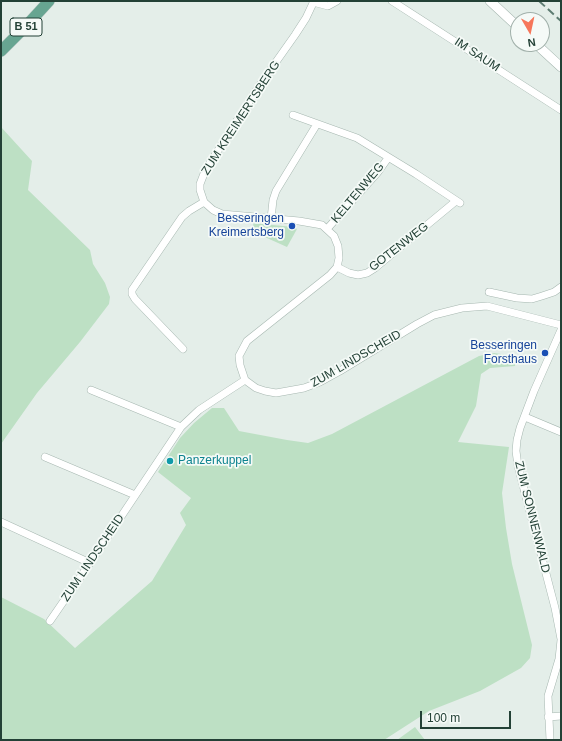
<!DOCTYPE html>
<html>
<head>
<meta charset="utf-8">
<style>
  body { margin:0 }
  #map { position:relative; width:562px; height:741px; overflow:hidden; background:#e4eee9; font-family:Arial,sans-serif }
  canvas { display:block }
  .frame { position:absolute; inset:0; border:2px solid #234136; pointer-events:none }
  .north { position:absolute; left:510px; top:12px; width:40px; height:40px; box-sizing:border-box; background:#f5faf7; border:1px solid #a1b0aa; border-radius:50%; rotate:171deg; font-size:11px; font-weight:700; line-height:16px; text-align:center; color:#234136 }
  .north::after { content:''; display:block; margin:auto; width:14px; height:18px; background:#f6765a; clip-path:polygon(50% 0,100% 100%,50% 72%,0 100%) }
  .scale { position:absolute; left:420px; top:711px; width:91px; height:18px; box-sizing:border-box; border:2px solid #234136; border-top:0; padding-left:5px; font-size:12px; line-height:14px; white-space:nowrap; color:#234136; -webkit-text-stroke:3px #f5faf7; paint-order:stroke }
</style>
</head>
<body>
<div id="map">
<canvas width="562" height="741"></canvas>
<div class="frame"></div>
<div class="north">N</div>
<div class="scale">100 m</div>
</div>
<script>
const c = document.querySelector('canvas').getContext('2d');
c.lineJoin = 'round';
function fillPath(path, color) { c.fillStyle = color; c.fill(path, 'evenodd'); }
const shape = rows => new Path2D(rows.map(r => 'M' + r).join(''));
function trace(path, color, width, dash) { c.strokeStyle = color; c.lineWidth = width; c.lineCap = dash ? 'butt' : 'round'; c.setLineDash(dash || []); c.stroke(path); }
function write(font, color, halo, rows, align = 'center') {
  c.font = font + ' Arial,sans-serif'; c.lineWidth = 3.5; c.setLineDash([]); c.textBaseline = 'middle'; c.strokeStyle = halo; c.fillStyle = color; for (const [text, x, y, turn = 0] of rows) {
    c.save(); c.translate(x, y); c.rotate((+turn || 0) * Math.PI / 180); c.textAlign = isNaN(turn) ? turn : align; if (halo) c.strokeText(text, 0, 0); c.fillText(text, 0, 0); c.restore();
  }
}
const green = shape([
  [1,127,32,161,28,190,90,250,93,264,105,283,110,297,109,304,80,342,37,393,1,444],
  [253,223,293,227,297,229,287,247,258,234,254,230],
  [494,353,515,356,516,358,515,366,490,368,481,374,476,406,458,442,509,447,502,493,506,528,512,564,532,645,530,658,521,668,480,691,429,711,384,740,1,740,1,597,44,619,75,648,152,581,186,525,180,513,191,498,158,472,180,438,194,423,212,408,224,408,239,431,287,440,308,443,332,434,479,356],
  [415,727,425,740,397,740]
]);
const minor = shape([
  [314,1,306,18,295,35,259,86,205,171,200,184,200,190,204,202,213,210,222,214,299,221,322,225,334,236,338,246,339,258,337,267,330,275,247,341,239,356,240,365,245,380,256,388,265,391,276,393,304,388,320,382,340,371,417,324,434,315,462,308,487,306,561,325],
  [392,1,561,110],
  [313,2,328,6,337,1],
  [293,115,357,138,416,174,460,203],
  [271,219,273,200,276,191,317,124],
  [327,229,378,172,388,158],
  [337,267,349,273,358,275,367,273,375,268,456,201],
  [489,292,517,298,532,299,542,296,554,292,561,287],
  [561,330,534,391,520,428,517,440,516,451,518,466,555,608,561,639],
  [183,349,135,299,132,294,132,290,182,217,189,211,204,202],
  [91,390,181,427],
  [525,417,561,432],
  [45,457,135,495],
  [1,522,90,563],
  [50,621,90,563,181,427,199,410,245,380],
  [548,717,561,716],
  [550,740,548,696,559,659,561,640]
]);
const tertiary = shape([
  [490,1,518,27],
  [536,44,561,67]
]);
const primary = shape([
  [1,51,27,25,49,1]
]);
const rail = shape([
  [539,1,561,21]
]);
const markers = [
  [292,226,4,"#1a4fb4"],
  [545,353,4,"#1a4fb4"],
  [170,461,4,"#0f9aa8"]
];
const shields = [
  [26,27,32]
];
const shieldNames = [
  ["B 51",26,27]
];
const streetNames = [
  ["IM SAUM",477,55,33],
  ["ZUM KREIMERTSBERG",241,118,-57],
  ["KELTENWEG",358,193,-50],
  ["GOTENWEG",399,247,-38],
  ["ZUM LINDSCHEID",356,359,-30],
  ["ZUM SONNENWALD",532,517,76],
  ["ZUM LINDSCHEID",93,558,-56]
];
const transitNames = [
  ["Besseringen",284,219],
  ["Kreimertsberg",284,233],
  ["Besseringen",537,346],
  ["Forsthaus",537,360]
];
const cultureNames = [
  ["Panzerkuppel",178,461]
];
fillPath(green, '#bde0c4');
trace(minor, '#a6b7b0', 8);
trace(tertiary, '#a6b7b0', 10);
trace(primary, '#c1cac7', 12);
trace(minor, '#fff', 7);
trace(tertiary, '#fff', 9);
trace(primary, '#67a591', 11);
trace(rail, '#5d7c72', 2, [8, 4]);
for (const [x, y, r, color] of markers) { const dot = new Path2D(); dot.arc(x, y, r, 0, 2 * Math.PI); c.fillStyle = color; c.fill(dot); trace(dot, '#f5faf7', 1.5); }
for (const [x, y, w] of shields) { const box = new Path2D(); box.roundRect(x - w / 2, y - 9, w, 18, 3); c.fillStyle = '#f5faf7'; c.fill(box); trace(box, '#234136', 1); }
write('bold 11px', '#234136', null, shieldNames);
write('12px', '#234136', '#f5faf7', streetNames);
write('12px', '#164399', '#f5faf7', transitNames, 'right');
write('12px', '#0d838f', '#f5faf7', cultureNames, 'left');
</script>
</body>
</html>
